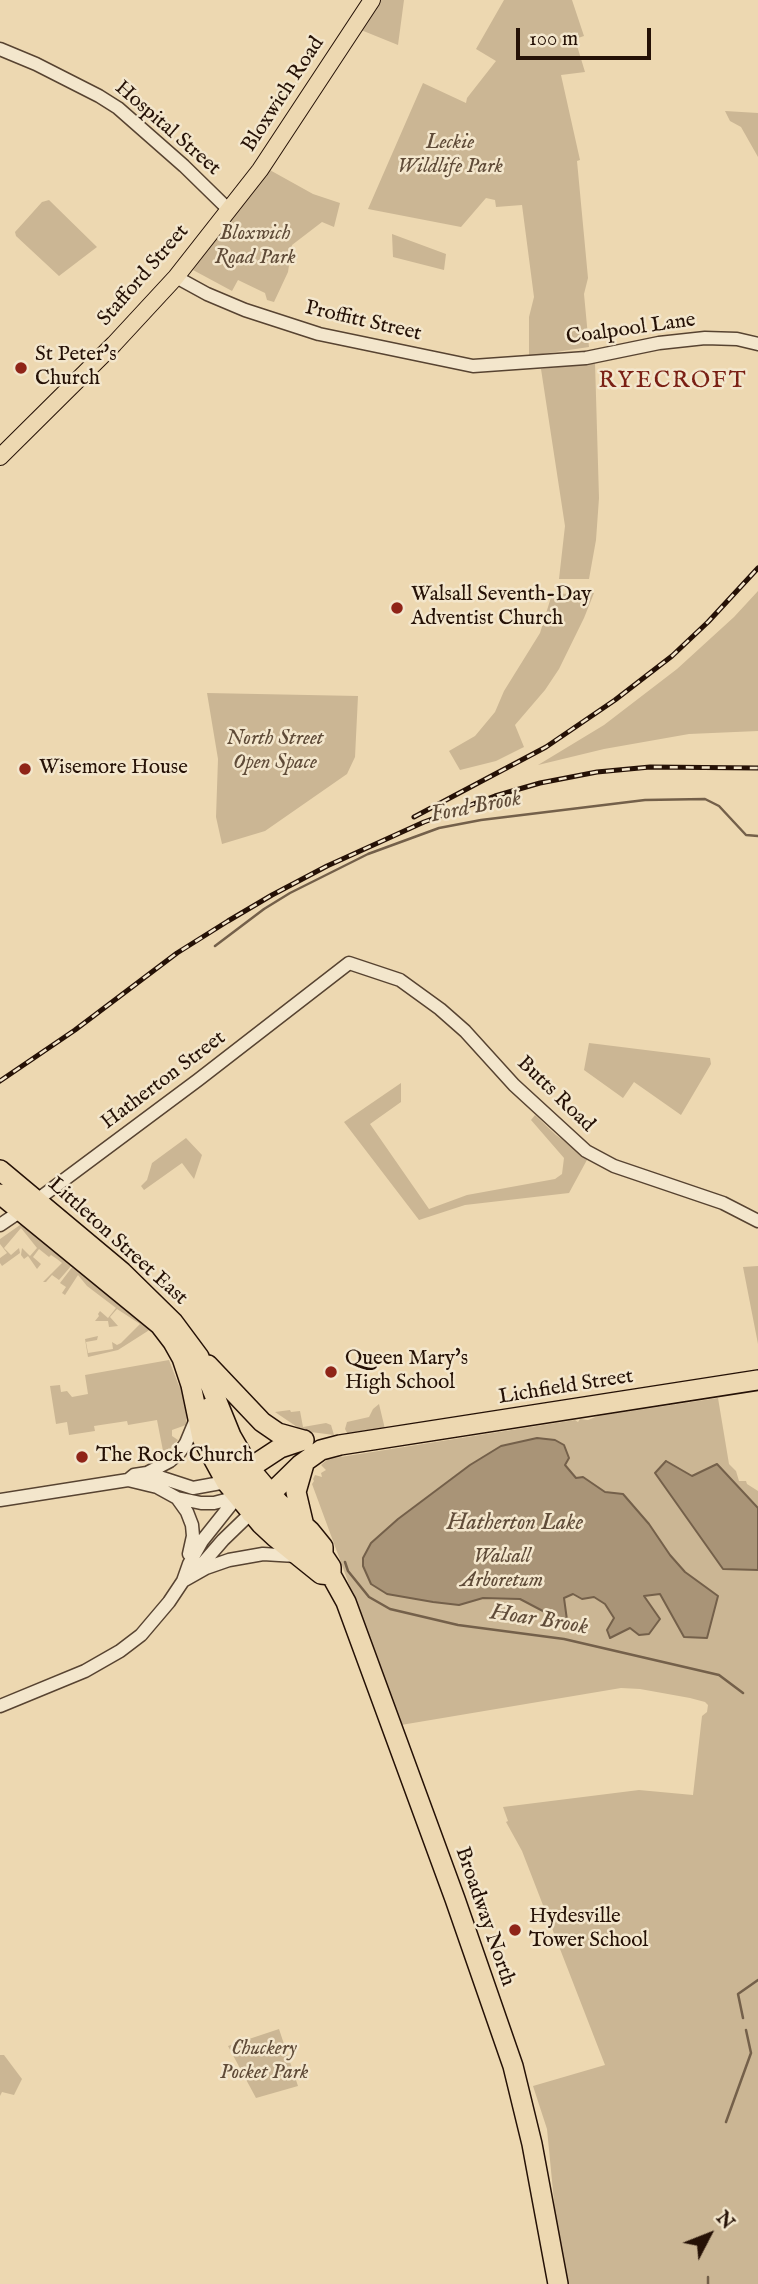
<!DOCTYPE html>
<html>
<head>
<meta charset="utf-8">
<style>
  body { margin:0 }
  #map { position:relative; width:758px; height:2284px; overflow:hidden; background:#edd8b1; font-family:"IM FELL English",serif }
  canvas { display:block }
  .north { position:absolute; left:674px; top:2200px; width:70px; height:70px; -webkit-text-stroke:5px #f3e6cc; paint-order:stroke; rotate:48deg; font-size:19px; font-weight:700; line-height:28px; text-align:center; color:#251106 }
  .north::after { content:''; display:block; margin:auto; width:24px; height:32px; background:#251106; clip-path:polygon(50% 0,100% 100%,50% 72%,0 100%) }
  .scale { position:absolute; left:516px; top:28px; width:135px; height:32px; box-sizing:border-box; border:4px solid #251106; border-top:0; padding-left:9px; font-size:21px; line-height:24px; white-space:nowrap; color:#251106; -webkit-text-stroke:5px #f3e6cc; paint-order:stroke }
</style>
</head>
<body>
<div id="map">
<canvas width="758" height="2284"></canvas>
<div class="north">N</div>
<div class="scale">100 m</div>
</div>
<script>
const c = document.querySelector('canvas').getContext('2d');
c.lineJoin = 'round';
function fillPath(path, color) { c.fillStyle = color; c.fill(path, 'evenodd'); }
const shape = rows => new Path2D(rows.map(r => 'M' + r).join(''));
function trace(path, color, width, dash) { c.strokeStyle = color; c.lineWidth = width; c.lineCap = dash ? 'butt' : 'round'; c.setLineDash(dash || []); c.stroke(path); }
function write(font, color, halo, rows, align = 'center') {
  c.font = font + ' "IM FELL English",serif'; c.lineWidth = 5; c.setLineDash([]); c.textBaseline = 'middle'; c.strokeStyle = halo; c.fillStyle = color; for (const [text, x, y, turn = 0] of rows) {
    c.save(); c.translate(x, y); c.rotate((+turn || 0) * Math.PI / 180); c.textAlign = isNaN(turn) ? turn : align; if (halo) c.strokeText(text, 0, 0); c.fillText(text, 0, 0); c.restore();
  }
}
const green = shape([
  [380,0,404,0,398,45,361,30],
  [504,0,572,0,584,36,575,39,585,72,561,75,580,160,577,161,588,278,584,294,589,347,529,356,529,317,534,297,522,205,496,207,495,200,486,198,461,227,368,209,423,83,466,103,467,98,496,61,476,49],
  [725,111,758,113,758,157,741,127,730,121],
  [268,169,313,194,340,203,334,227,322,222,292,245,288,272,274,302,267,300,265,293,238,280,232,291,193,270],
  [49,200,97,247,59,276,16,236,15,232,42,202],
  [392,234,446,254,444,270,393,257],
  [595,362,599,498,596,540,589,579,559,579,565,526,541,369],
  [758,591,758,731,689,734,604,749,538,765,604,725,677,669,734,617],
  [594,593,584,618,559,669,545,690,515,725,524,747,496,761,460,770,449,751,475,736,495,712,504,691,540,633,552,594],
  [207,693,358,696,355,757,347,774,265,831,222,844,216,817,218,759],
  [589,1043,710,1058,711,1064,681,1115,634,1082,623,1098,584,1070],
  [401,1083,401,1102,370,1124,429,1209,467,1195,555,1179,562,1174,564,1158,531,1120,535,1115,556,1135,588,1158,569,1193,465,1205,419,1220,344,1122],
  [186,1138,202,1155,194,1179,182,1163,144,1190,141,1186,147,1180,152,1163],
  [20,1225,26,1226,72,1265,59,1280,52,1275,46,1282,43,1282,62,1263,57,1259,51,1255,49,1257,39,1249,33,1257,41,1264,37,1269,28,1256,24,1259,21,1255,22,1248,30,1256,37,1248,21,1228,4,1248,11,1255,19,1248,20,1253,2,1266,0,1263,0,1258,7,1253,0,1244,0,1239],
  [73,1266,151,1329,118,1350,88,1357,85,1339,98,1336,97,1340,86,1342,88,1353,113,1349,112,1342,117,1345,121,1343,140,1324,117,1309,110,1317,118,1326,109,1327,108,1321,95,1321,99,1316,98,1314,100,1311,108,1318,116,1308,87,1286,78,1275,65,1295,62,1293,66,1287,60,1283],
  [758,1266,758,1344,743,1267],
  [169,1360,179,1386,182,1388,187,1413,186,1425,172,1430,172,1436,178,1440,164,1456,157,1420,128,1425,127,1421,94,1426,95,1431,69,1435,67,1422,56,1424,50,1386,60,1385,61,1392,67,1391,72,1397,88,1394,85,1375],
  [718,1398,729,1464,736,1471,739,1481,746,1481,747,1484,758,1491,758,2284,562,2284,547,2129,533,2086,605,2065,522,1851,506,1822,508,1821,503,1807,639,1790,693,1795,702,1716,707,1712,708,1705,705,1702,690,1698,640,1689,621,1688,401,1725,312,1484,314,1481,313,1479,315,1475,322,1477,321,1473,326,1470,321,1465,328,1459,575,1420,578,1422,580,1419,588,1420,598,1416],
  [379,1404,385,1429,352,1434,347,1433,345,1429,347,1422,369,1417,373,1409],
  [290,1410,291,1412,300,1411,303,1427,326,1423,331,1425,334,1435,303,1431,275,1412],
  [279,2029,298,2086,256,2098,228,2046],
  [0,2055,4,2055,22,2079,14,2095,2,2092,0,2096]
]);
const water = shape([
  [537,1438,555,1440,564,1445,569,1458,565,1465,576,1478,583,1477,605,1492,623,1494,649,1524,670,1555,685,1572,718,1596,707,1638,684,1637,660,1594,644,1596,660,1619,649,1634,639,1635,630,1628,610,1638,607,1630,614,1618,605,1604,594,1597,582,1599,573,1594,564,1598,567,1620,558,1619,520,1599,483,1598,459,1605,433,1602,387,1594,371,1584,363,1566,363,1558,371,1543,398,1519,470,1465,501,1446,537,1438],
  [666,1461,692,1476,717,1464,758,1508,758,1570,723,1569,655,1473,666,1461]
]);
const stream = shape([
  [215,946,264,909,290,893,368,854,439,828,481,820,645,800,705,799,719,806,746,835,758,836],
  [345,1562,348,1571,369,1597,390,1609,458,1625,564,1639,719,1675,743,1693],
  [743,2018,738,1994,758,1980],
  [726,2122,751,2053,746,2030],
  [708,2284,708,2277]
]);
const minor = shape([
  [0,49,36,64,99,96,118,108,184,166,228,209],
  [176,277,207,294,245,310,319,334,473,366,586,358,659,343,705,338,737,339,758,344],
  [0,1225,37,1200,198,1080,349,963,400,980,440,1009,465,1031,514,1085,586,1151,614,1166,723,1203,758,1221],
  [147,1473,170,1461,179,1453,186,1443,196,1419],
  [128,1480,157,1487,177,1498,201,1503,214,1503,237,1497],
  [177,1498,187,1512,192,1525,193,1536,189,1554],
  [0,1500,128,1480,134,1475,147,1473,193,1488,226,1482],
  [197,1570,223,1540,251,1513],
  [183,1581,206,1568,229,1560,263,1554,296,1556],
  [0,1706,85,1671,120,1651,141,1635,169,1602,183,1581,189,1564,202,1541,237,1497]
]);
const major = shape([
  [0,457,114,344,176,277,260,170,372,0]
]);
const highway = shape([
  [0,1170,122,1272,173,1322,199,1357,231,1436,250,1469,278,1502,310,1531,323,1547,323,1555,331,1567,331,1575,346,1602,455,1899,513,2066,532,2144,558,2284],
  [0,1194,160,1325,173,1342,182,1358,191,1385,202,1438,226,1482,261,1524,275,1537,321,1574,331,1575],
  [208,1365,262,1422,278,1433,303,1440],
  [208,1408,218,1441,239,1476,276,1519,312,1551],
  [239,1475,280,1448,304,1440],
  [251,1513,300,1465,321,1450,340,1445,758,1380],
  [304,1526,296,1492,304,1464]
]);
const rail = shape([
  [414,817,546,747,615,700,672,656,708,622,758,568],
  [0,1081,75,1030,177,953,228,921,272,895,327,866,424,822,495,796,540,783,597,772,650,767,758,768]
]);
const markers = [
  [21,368,7,"#8f2418"],
  [397,608,7,"#8f2418"],
  [25,769,7,"#8f2418"],
  [331,1372,7,"#8f2418"],
  [82,1457,7,"#8f2418"],
  [515,1930,7,"#8f2418"]
];
const streetNames = [
  ["Bloxwich Road",284,95,-57],
  ["Hospital Street",167,129,41],
  ["Stafford Street",144,276,-49],
  ["Proffitt Street",363,322,13],
  ["Coalpool Lane",631,330,-8],
  ["Hatherton Street",164,1081,-37],
  ["Butts Road",555,1095,44],
  ["Littleton Street East",117,1242,42],
  ["Lichfield Street",566,1388,-9],
  ["Broadway North",484,1917,71]
];
const parkNames = [
  ["Leckie",450,144],
  ["Wildlife Park",450,168],
  ["Bloxwich",255,235],
  ["Road Park",255,259],
  ["North Street",275,740],
  ["Open Space",275,764],
  ["Walsall",502,1558],
  ["Arboretum",502,1582],
  ["Chuckery",264,2050],
  ["Pocket Park",264,2074]
];
const poiNames = [
  ["St Peter's",35,356],
  ["Church",35,380],
  ["Walsall Seventh-Day",411,596],
  ["Adventist Church",411,620],
  ["Wisemore House",39,769],
  ["Queen Mary's",345,1360],
  ["High School",345,1384],
  ["The Rock Church",96,1457],
  ["Hydesville",529,1918],
  ["Tower School",529,1942]
];
const neighbourhoodNames = [
  ["RYECROFT",673,382]
];
const waterNames = [
  ["Ford Brook",476,808,-11],
  ["Hatherton Lake",515,1524],
  ["Hoar Brook",539,1621,9]
];
fillPath(green, '#cbb694');
fillPath(water, '#a99477');
trace(water, '#74604a', 2);
trace(stream, '#74604a', 2.5);
trace(minor, '#574331', 15);
trace(major, '#251106', 18);
trace(highway, '#251106', 22);
trace(minor, '#f3e6cc', 12);
trace(major, '#edd8b1', 16);
trace(highway, '#edd8b1', 19);
trace(rail, '#251106', 5);
trace(rail, '#f3e6cc', 2.5, [8]);
for (const [x, y, r, color] of markers) { const dot = new Path2D(); dot.arc(x, y, r, 0, 2 * Math.PI); c.fillStyle = color; c.fill(dot); trace(dot, '#f3e6cc', 2.5); }
write('21px', '#251106', '#f3e6cc', streetNames);
write('italic 21px', '#5f4b38', '#f3e6cc', parkNames);
write('21px', '#251106', '#f3e6cc', poiNames, 'left');
c.letterSpacing = '2px';
write('23px', '#7a1f14', '#f3e6cc', neighbourhoodNames);
c.letterSpacing = '0px';
write('italic 23px', '#604c39', '#f3e6cc', waterNames);
</script>
</body>
</html>
